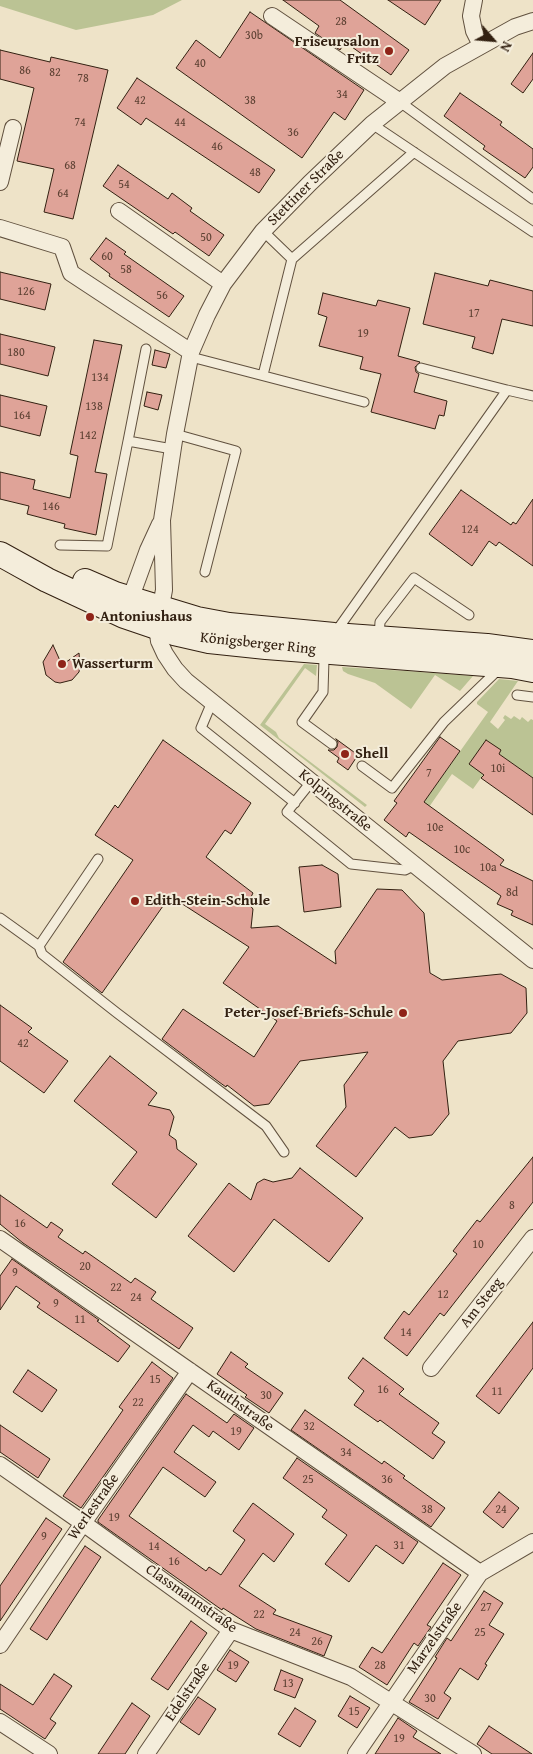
<!DOCTYPE html>
<html>
<head>
<meta charset="utf-8">
<style>
  body { margin:0 }
  #map { position:relative; width:533px; height:1754px; overflow:hidden; background:#eee3c8; font-family:"Gentium Book Plus",serif }
  canvas { display:block }
  .north { position:absolute; left:468px; top:15px; width:50px; height:50px; -webkit-text-stroke:4px #f4eddb; paint-order:stroke; rotate:117deg; font-size:14px; font-weight:700; line-height:20px; text-align:center; color:#322011 }
  .north::after { content:''; display:block; margin:auto; width:18px; height:22px; background:#322011; clip-path:polygon(50% 0,100% 100%,50% 72%,0 100%) }
</style>
</head>
<body>
<div id="map">
<canvas width="533" height="1754"></canvas>
<div class="north">N</div>
</div>
<script>
const c = document.querySelector('canvas').getContext('2d');
c.lineJoin = 'round';
function fillPath(path, color) { c.fillStyle = color; c.fill(path, 'evenodd'); }
const shape = rows => new Path2D(rows.map(r => 'M' + r).join(''));
function trace(path, color, width, dash) { c.strokeStyle = color; c.lineWidth = width; c.lineCap = dash ? 'butt' : 'round'; c.setLineDash(dash || []); c.stroke(path); }
function write(font, color, halo, rows, align = 'center') {
  c.font = font + ' "Gentium Book Plus",serif'; c.lineWidth = 4; c.setLineDash([]); c.textBaseline = 'middle'; c.strokeStyle = halo; c.fillStyle = color; for (const [text, x, y, turn = 0] of rows) {
    c.save(); c.translate(x, y); c.rotate((+turn || 0) * Math.PI / 180); c.textAlign = isNaN(turn) ? turn : align; if (halo) c.strokeText(text, 0, 0); c.fillText(text, 0, 0); c.restore();
  }
}
const green = shape([
  [0,0,182,0,153,15,76,30,0,6],
  [304,664,317,665,316,676,305,668,265,724,276,732,279,738,367,805,365,807,260,725],
  [342,667,406,671,473,676,460,691,435,675,411,709,375,683,348,674,343,671],
  [499,679,518,681,490,722,498,729,505,720,503,718,505,715,511,719,514,716,520,720,522,717,528,722,531,719,533,720,533,778,499,754,501,750,473,789,452,774,413,830,407,826,488,712,477,704,477,702]
]);
const building = shape([
  [283,0,340,0,409,50,391,75,345,42,340,50,315,33,319,26,283,0],
  [388,0,441,0,425,25,388,0],
  [250,12,364,90,345,120,334,112,302,158,176,68,196,40,220,58,250,12],
  [0,50,50,62,51,57,108,70,73,219,44,212,54,169,17,161,34,88,0,79,0,50],
  [533,53,533,79,523,93,511,84,533,53],
  [137,78,275,170,259,193,146,118,141,125,117,108,137,78],
  [460,93,502,122,500,125,533,149,533,167,525,178,483,149,485,146,444,116,460,93],
  [118,165,168,199,172,193,192,208,190,211,224,235,209,256,175,232,173,234,103,186,118,165],
  [106,238,126,252,124,254,184,296,169,317,109,276,110,274,90,259,106,238],
  [0,272,51,284,45,310,0,299,0,272],
  [435,273,488,286,490,280,533,291,533,326,502,319,493,354,472,348,475,337,423,324,435,273],
  [323,293,376,306,378,300,410,308,398,356,420,362,415,367,416,372,419,374,414,392,447,401,444,416,439,415,435,429,371,412,381,374,360,369,363,357,319,346,327,317,318,314,323,293],
  [0,334,55,347,48,376,0,364,0,334],
  [94,340,122,345,95,472,107,474,96,535,64,528,65,524,27,514,29,506,0,499,0,472,35,480,33,489,70,498,78,456,70,454,94,340],
  [155,350,170,354,166,368,152,365,155,350],
  [147,392,162,395,158,410,144,406,147,392],
  [0,395,47,406,40,436,0,426,0,395],
  [461,490,511,525,513,522,516,524,533,499,533,566,499,542,496,546,489,541,472,566,429,534,461,490],
  [53,645,62,665,79,653,80,666,79,672,72,680,60,683,55,682,46,675,43,662,53,645],
  [440,737,460,751,424,802,504,860,500,865,533,881,533,925,511,915,513,911,497,904,501,896,459,867,409,832,406,837,384,820,397,803,394,801,440,737],
  [336,739,358,755,348,770,337,762,339,758,328,750,334,750,337,747,338,742,336,739],
  [163,740,251,803,231,834,225,830,206,857,253,893,248,903,253,909,251,928,278,926,336,964,335,951,377,889,402,890,424,913,430,973,442,980,501,974,526,988,527,1013,511,1033,458,1041,443,1061,449,1114,432,1135,409,1138,395,1127,356,1177,316,1146,346,1107,344,1085,368,1052,300,1061,269,1104,254,1106,227,1085,226,1087,219,1082,162,1039,183,1009,254,1057,277,1021,223,983,249,947,170,896,102,993,63,962,133,860,95,835,115,805,118,808,163,740],
  [486,740,501,750,499,754,533,778,533,815,481,778,484,775,469,764,486,740],
  [322,865,338,874,341,907,304,912,299,867,322,865],
  [0,1005,32,1028,28,1032,68,1061,44,1093,0,1061,0,1005],
  [110,1056,157,1093,148,1105,170,1110,174,1117,169,1135,176,1140,177,1149,197,1164,156,1218,112,1184,137,1152,74,1101,110,1056],
  [533,1157,533,1202,444,1316,440,1313,407,1356,384,1338,404,1311,409,1315,457,1254,453,1251,477,1220,480,1222,533,1157],
  [300,1168,363,1218,329,1262,274,1219,234,1272,188,1236,229,1183,251,1200,257,1183,264,1179,273,1182,292,1178,300,1168],
  [0,1195,47,1228,51,1222,63,1230,58,1237,83,1254,85,1251,131,1283,135,1278,156,1292,151,1299,193,1328,179,1349,23,1243,0,1224,0,1195],
  [12,1259,99,1320,97,1321,130,1346,118,1362,37,1307,40,1303,16,1286,0,1310,0,1276,12,1259],
  [533,1322,533,1368,499,1414,476,1396,533,1322],
  [231,1352,248,1364,245,1367,283,1393,269,1413,245,1397,247,1395,217,1374,231,1352],
  [363,1358,404,1389,399,1394,439,1423,432,1433,445,1442,433,1459,380,1420,378,1422,354,1405,364,1391,348,1378,363,1358],
  [152,1362,173,1378,81,1508,63,1496,123,1410,119,1407,152,1362],
  [28,1370,57,1390,42,1412,13,1392,28,1370],
  [186,1394,227,1423,234,1414,254,1428,239,1450,213,1431,209,1437,193,1425,174,1452,216,1482,205,1497,163,1467,129,1516,206,1571,209,1567,221,1575,245,1540,233,1531,253,1503,294,1534,274,1562,263,1553,239,1586,276,1610,273,1614,332,1636,324,1656,256,1629,223,1608,222,1610,98,1522,98,1520,186,1394],
  [305,1410,382,1464,384,1461,405,1476,403,1478,445,1508,431,1527,291,1430,305,1410],
  [0,1425,50,1459,38,1478,0,1452,0,1425],
  [297,1458,418,1542,403,1564,376,1545,349,1582,325,1564,347,1535,322,1517,327,1510,283,1478,297,1458],
  [499,1492,519,1508,503,1528,483,1512,499,1492],
  [46,1518,62,1529,0,1621,0,1586,46,1518],
  [85,1546,101,1557,47,1640,30,1629,85,1546],
  [443,1563,461,1575,427,1625,431,1627,418,1646,414,1643,387,1685,359,1667,372,1647,382,1653,443,1563],
  [484,1591,503,1603,489,1625,504,1634,485,1664,487,1665,478,1680,460,1668,444,1693,451,1698,438,1719,409,1702,437,1658,435,1657,447,1638,451,1641,484,1591],
  [191,1621,207,1633,168,1690,151,1679,191,1621],
  [230,1650,249,1662,236,1682,217,1670,230,1650],
  [281,1670,303,1679,295,1698,274,1690,281,1670],
  [54,1674,72,1686,50,1719,56,1723,45,1739,0,1709,0,1684,33,1705,54,1674],
  [350,1696,370,1708,357,1728,338,1716,350,1696],
  [198,1697,216,1709,199,1735,180,1722,198,1697],
  [132,1703,150,1716,125,1754,98,1754,132,1703],
  [295,1708,316,1721,300,1747,278,1734,295,1708],
  [398,1718,417,1731,413,1737,441,1754,375,1754,398,1718],
  [489,1726,532,1754,492,1754,477,1744,489,1726]
]);
const service = shape([
  [400,102,533,199],
  [372,124,533,232],
  [263,231,292,259],
  [146,349,128,441,172,449],
  [191,357,364,402],
  [421,368,507,390],
  [263,375,292,259,414,152],
  [175,434,236,451,205,572],
  [60,545,107,546,128,441],
  [335,633,507,390,533,396],
  [379,638,380,622,414,578,469,615],
  [326,654,324,659,323,692,302,722,332,744],
  [517,695,533,697],
  [212,702,201,728,295,803],
  [362,766,392,788,444,722,500,668],
  [311,782,287,812,351,864,405,870,415,865],
  [0,918,39,946,42,954,47,958,117,1013,266,1126,284,1152],
  [39,946,98,859]
]);
const minor = shape([
  [474,0,471,16,474,31,481,45],
  [272,16,400,102],
  [533,21,515,27,445,66,372,124,310,183,263,231,223,284,207,315,191,352,175,434,162,520,164,590,157,627,159,641,165,654,175,669,186,681,533,960],
  [0,182,13,128],
  [119,211,223,284],
  [0,228,62,247,71,273,191,352],
  [127,608,148,550,160,524],
  [0,1239,480,1573],
  [431,1368,533,1238],
  [0,1465,83,1523,231,1630,351,1677,473,1754],
  [0,1645,83,1523,190,1371],
  [0,1722,49,1754],
  [146,1754,231,1630],
  [356,1754,480,1573,533,1542]
]);
const secondary = shape([
  [0,554,47,580,124,616,174,633,209,641,266,647,512,666,533,670],
  [85,581,115,594,197,619,229,625,334,635,487,646,533,652]
]);
const markers = [
  [389,51,5,"#8f2418"],
  [90,617,5,"#8f2418"],
  [62,664,5,"#8f2418"],
  [345,754,5,"#8f2418"],
  [135,901,5,"#8f2418"],
  [403,1013,5,"#8f2418"]
];
const numberNames = [
  ["28",341,22],
  ["30b",254,36],
  ["40",200,64],
  ["86",25,71],
  ["82",55,73],
  ["78",83,79],
  ["34",342,95],
  ["42",140,101],
  ["38",250,101],
  ["74",80,123],
  ["44",180,123],
  ["36",293,133],
  ["46",217,147],
  ["68",70,166],
  ["48",255,173],
  ["54",124,185],
  ["64",63,194],
  ["50",206,238],
  ["60",107,257],
  ["58",126,270],
  ["126",26,292],
  ["56",162,296],
  ["17",474,314],
  ["19",363,334],
  ["180",16,353],
  ["134",100,378],
  ["138",94,407],
  ["164",22,416],
  ["142",88,436],
  ["146",51,507],
  ["124",470,530],
  ["10i",498,769],
  ["7",429,774],
  ["10e",435,828],
  ["10c",462,850],
  ["10a",488,868],
  ["8d",512,893],
  ["42",23,1044],
  ["8",512,1206],
  ["16",20,1224],
  ["10",478,1245],
  ["20",85,1267],
  ["9",15,1273],
  ["22",116,1288],
  ["12",443,1295],
  ["24",136,1298],
  ["9",56,1304],
  ["11",80,1320],
  ["14",406,1333],
  ["15",155,1380],
  ["16",383,1390],
  ["11",497,1392],
  ["30",266,1396],
  ["22",138,1403],
  ["32",309,1427],
  ["19",236,1432],
  ["34",346,1453],
  ["25",308,1480],
  ["36",387,1480],
  ["38",427,1510],
  ["24",501,1510],
  ["19",114,1518],
  ["9",44,1537],
  ["31",399,1546],
  ["14",154,1547],
  ["16",174,1562],
  ["27",486,1608],
  ["22",259,1615],
  ["24",295,1633],
  ["25",480,1633],
  ["26",317,1642],
  ["19",233,1666],
  ["28",380,1666],
  ["13",288,1684],
  ["30",430,1699],
  ["15",354,1712],
  ["19",399,1739]
];
const poiNames = [
  ["Friseursalon",379,42,"right"],
  ["Fritz",379,59,"right"],
  ["Antoniushaus",100,617],
  ["Wasserturm",72,664],
  ["Shell",355,754],
  ["Edith-Stein-Schule",145,901],
  ["Peter-Josef-Briefs-Schule",393,1013,"right"]
];
const streetNames = [
  ["Stettiner Straße",306,188,-45],
  ["Königsberger Ring",258,644,6],
  ["Kolpingstraße",335,801,39],
  ["Am Steeg",482,1303,-52],
  ["Kauthstraße",240,1406,35],
  ["Werlestraße",94,1507,-55],
  ["Classmannstraße",191,1599,35],
  ["Marzelstraße",435,1638,-55],
  ["Edelstraße",188,1692,-56]
];
fillPath(green, '#bbc394');
fillPath(building, '#dfa398');
trace(building, '#322011', 1);
trace(service, '#61513f', 11);
trace(minor, '#61513f', 18);
trace(secondary, '#322011', 26);
trace(service, '#f4eddb', 9);
trace(minor, '#f4eddb', 16);
trace(secondary, '#f4eddb', 24);
for (const [x, y, r, color] of markers) { const dot = new Path2D(); dot.arc(x, y, r, 0, 2 * Math.PI); c.fillStyle = color; c.fill(dot); trace(dot, '#f4eddb', 2); }
write('12px', '#5d4133', null, numberNames);
write('bold 15px', '#322011', '#f4eddb', poiNames, 'left');
write('15px', '#322011', '#f4eddb', streetNames);
</script>
</body>
</html>
